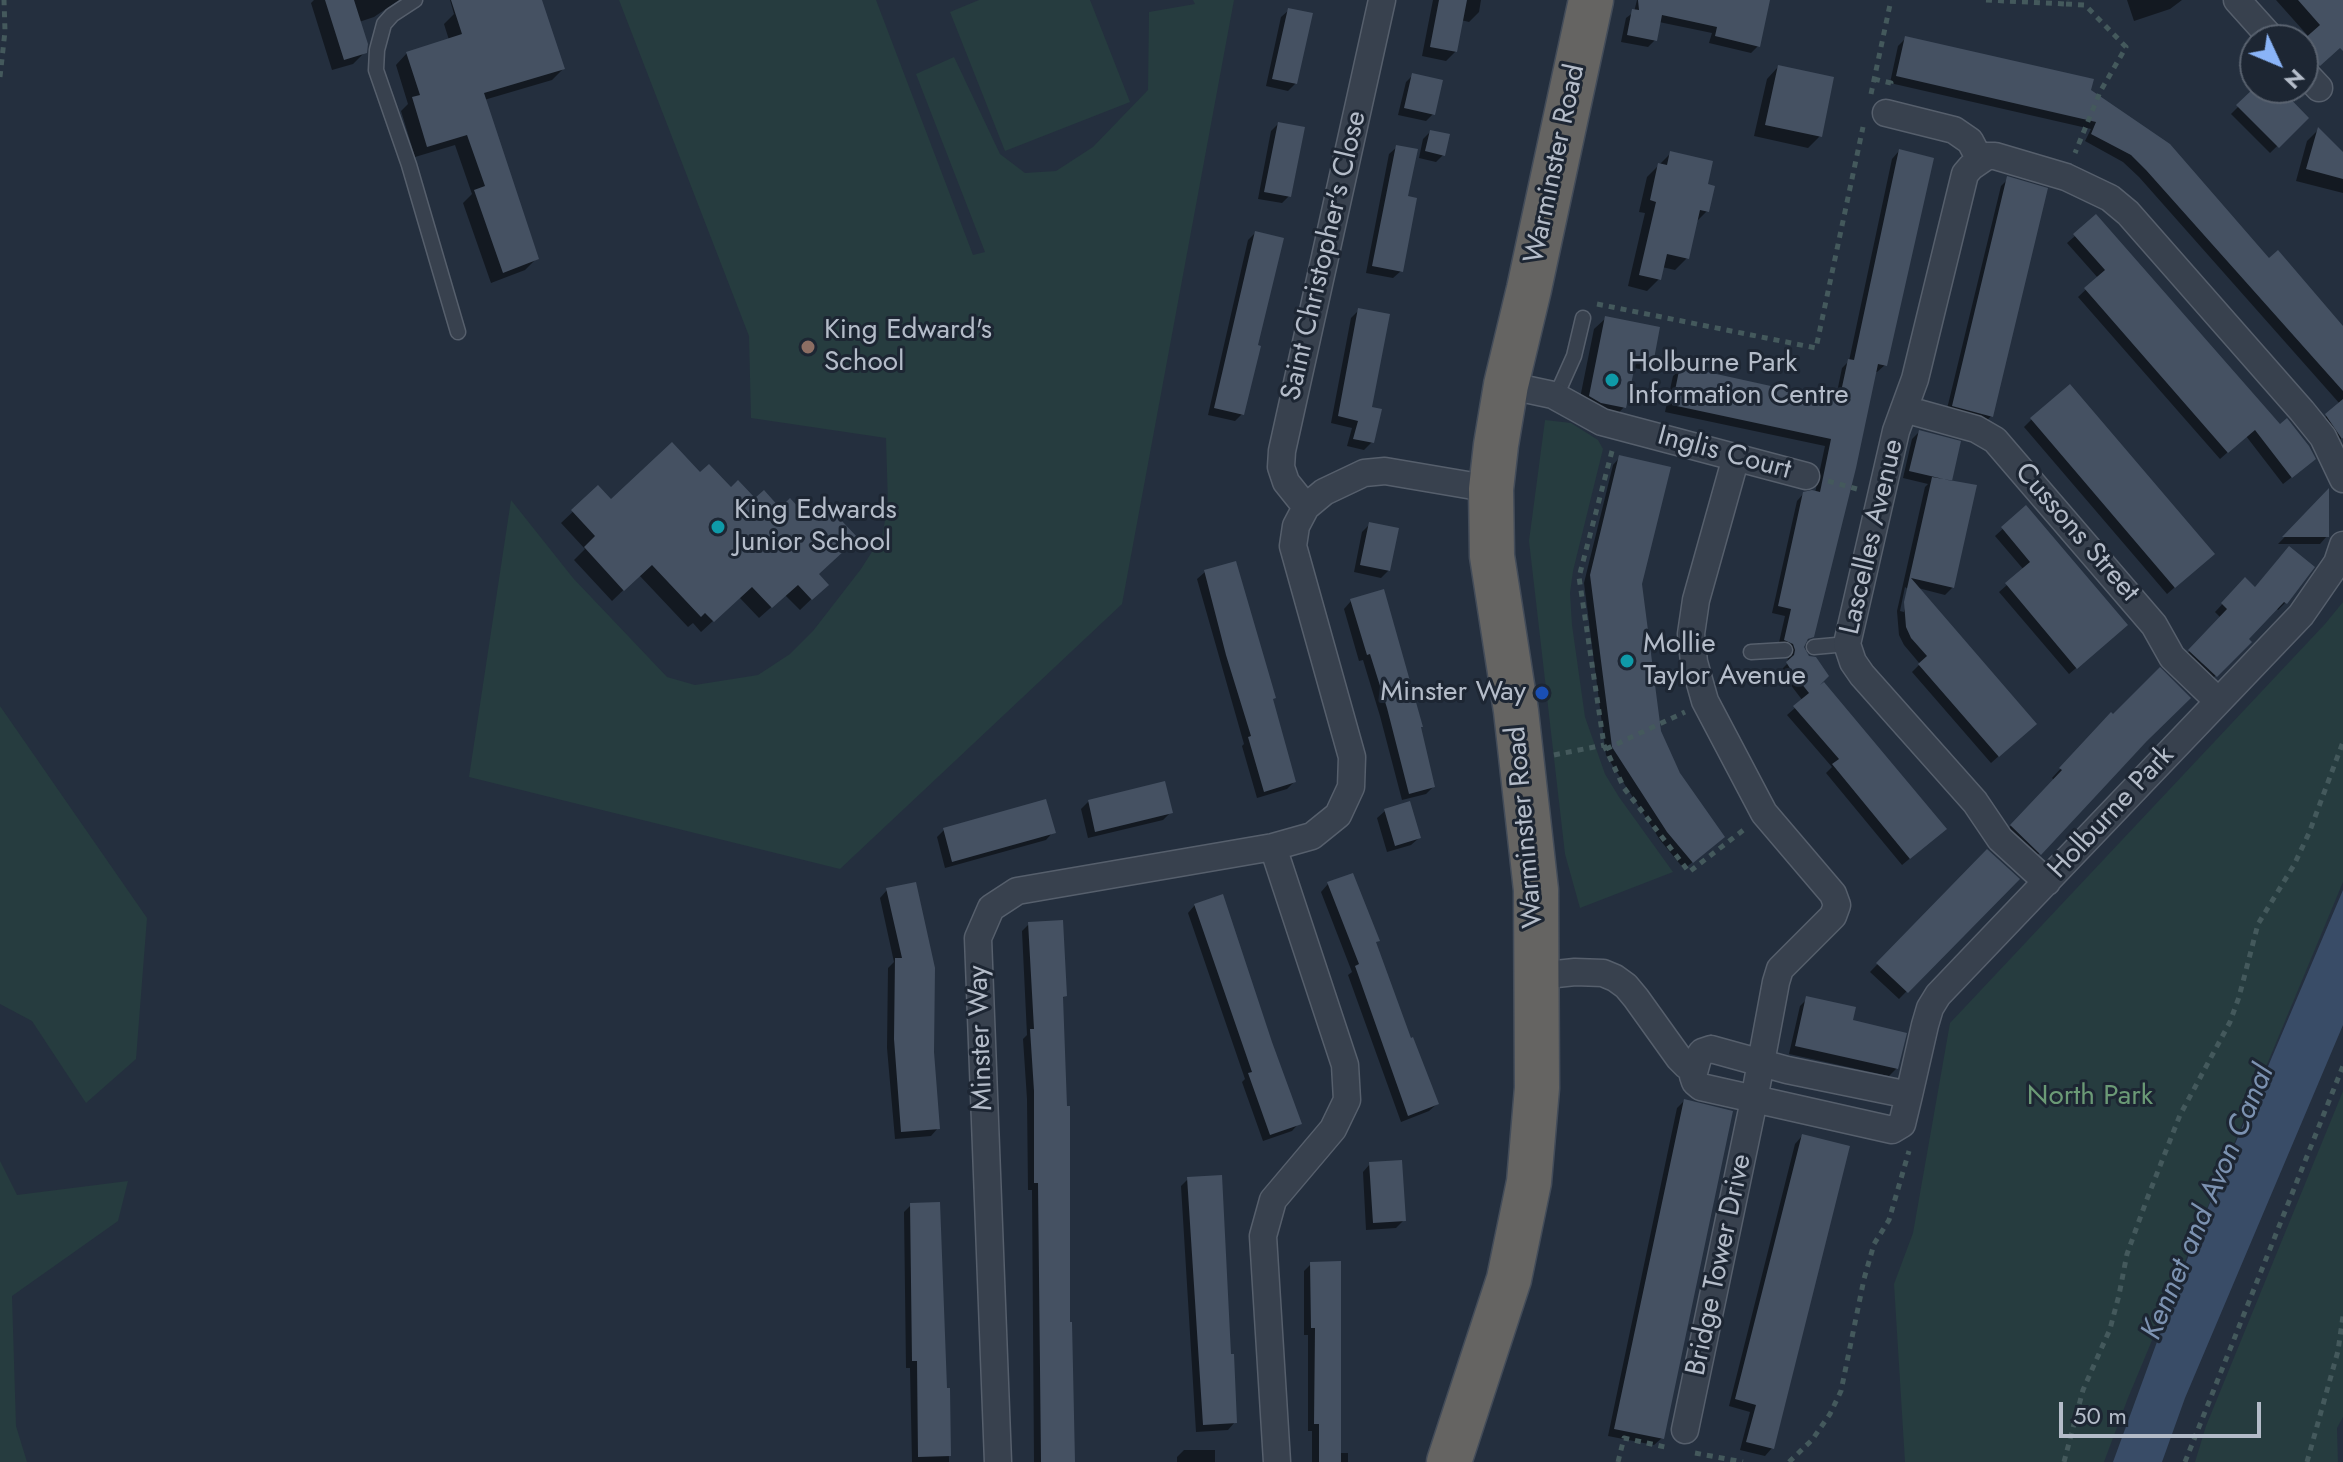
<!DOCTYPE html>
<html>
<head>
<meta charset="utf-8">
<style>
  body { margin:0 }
  #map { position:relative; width:2343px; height:1462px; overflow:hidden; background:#242f3e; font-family:Jost,sans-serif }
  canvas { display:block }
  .north { position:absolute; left:2239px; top:24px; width:80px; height:80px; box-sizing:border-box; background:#1d2633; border:2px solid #59626f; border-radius:50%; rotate:134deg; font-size:22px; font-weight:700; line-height:32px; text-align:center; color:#b4bcc9 }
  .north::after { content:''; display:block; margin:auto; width:28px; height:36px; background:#8ab4f8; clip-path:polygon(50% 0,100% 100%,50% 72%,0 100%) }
  .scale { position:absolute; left:2059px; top:1402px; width:202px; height:36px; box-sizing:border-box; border:4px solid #b4bcc9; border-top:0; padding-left:10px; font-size:24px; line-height:28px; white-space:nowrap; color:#b4bcc9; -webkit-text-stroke:6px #1d2633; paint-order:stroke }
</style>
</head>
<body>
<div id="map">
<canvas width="2343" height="1462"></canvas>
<div class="north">N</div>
<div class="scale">50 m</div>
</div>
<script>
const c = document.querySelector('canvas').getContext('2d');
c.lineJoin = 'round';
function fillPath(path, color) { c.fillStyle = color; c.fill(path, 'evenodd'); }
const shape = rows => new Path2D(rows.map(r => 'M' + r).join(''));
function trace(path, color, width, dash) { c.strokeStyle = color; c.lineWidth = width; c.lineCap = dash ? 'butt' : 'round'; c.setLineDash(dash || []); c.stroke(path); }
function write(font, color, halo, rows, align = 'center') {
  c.font = font + ' Jost,sans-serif'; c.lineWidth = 6; c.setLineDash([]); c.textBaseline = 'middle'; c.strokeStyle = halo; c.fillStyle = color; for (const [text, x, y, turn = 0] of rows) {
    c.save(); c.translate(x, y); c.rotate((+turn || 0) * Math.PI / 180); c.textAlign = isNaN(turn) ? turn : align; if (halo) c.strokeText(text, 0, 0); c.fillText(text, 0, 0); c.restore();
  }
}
const green = shape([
  [619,0,876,0,973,255,985,252,916,74,954,57,1000,154,1025,173,1056,171,1093,147,1148,90,1149,12,1195,4,1193,0,1234,0,1122,604,840,869,469,777,511,500,573,578,667,677,695,685,758,675,790,654,813,631,861,569,882,536,888,505,886,438,751,418,749,336],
  [979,0,1090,0,1130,102,1005,151,950,12],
  [1545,420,1571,423,1598,440,1603,449,1573,571,1570,593,1572,625,1585,717,1605,774,1619,797,1673,872,1580,908,1565,854,1529,541],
  [2343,602,2343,882,2128,1398,2104,1462,1905,1462,1894,1284,1913,1233,1950,1023,2325,624],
  [0,706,147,918,136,1059,86,1103,32,1021,0,1004],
  [2343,1091,2343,1417,2337,1428,2338,1462,2195,1462,2206,1426],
  [0,1161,17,1195,128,1181,118,1221,12,1296,16,1426,27,1462,0,1462]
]);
const water = shape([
  [2343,890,2343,1025,2185,1398,2162,1462,2113,1462,2195,1238]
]);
const shadow = shape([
  [314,0,399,0,374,17,359,22,365,52,353,64,332,70,311,3],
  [450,0,540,0,563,69,552,80,484,100,537,258,525,270,491,283,463,203,472,194,455,145,415,157,401,111,408,104,396,65,407,53,449,40,444,24,454,14],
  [1433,0,1481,0,1479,12,1469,22,1461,20,1456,51,1446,61,1422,56],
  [1637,0,1768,0,1758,46,1751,53,1709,43,1712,33,1659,22,1655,40,1648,47,1621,42,1626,18,1634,12],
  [2127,0,2182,0,2170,9,2134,21],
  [2276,0,2343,0,2343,44,2307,76,2303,72,2303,43,2309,37],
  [1289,10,1296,83,1288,91,1266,86,1281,17],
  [1906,38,2089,91,2343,330,2343,439,2342,438,2333,444,2319,423,2340,404,2139,177,2123,162,2085,141,2091,129,1890,83,1898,46],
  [1778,67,1820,136,1808,148,1754,136,1767,79],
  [1413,75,1433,114,1426,121,1398,115,1406,82],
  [2257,88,2277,88,2306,118,2270,153,2231,114],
  [1278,124,1289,196,1282,203,1258,199,1271,131],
  [2318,130,2343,155,2343,193,2296,181,2307,141],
  [1430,132,1443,155,1436,162,1419,158,1423,139],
  [1397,147,1406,198,1401,271,1393,278,1366,273,1389,154],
  [1899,151,1885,365,1877,372,1875,372,1812,636,1803,644,1815,688,1937,836,1902,865,1826,773,1832,767,1787,715,1803,701,1780,671,1787,664,1788,657,1783,648,1778,647,1785,616,1772,613,1797,501,1804,493,1815,493,1825,446,1665,412,1673,376,1681,369,1835,402,1842,368,1849,361,1892,159],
  [1671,153,1705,186,1707,211,1695,223,1687,258,1675,270,1662,267,1659,279,1647,291,1628,286,1645,213,1639,212,1647,177],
  [2008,179,1991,416,1984,424,1946,413,2001,186],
  [1255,233,1242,414,1235,421,1208,415,1248,240],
  [2075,236,2306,466,2283,484,2246,436,2220,459,2078,297,2098,278,2067,243],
  [1359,310,1372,442,1364,450,1347,446,1352,428,1331,423,1351,318],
  [1606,318,1652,358,1640,369,1633,368,1624,407,1613,419,1578,408,1594,329],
  [2032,419,2205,561,2167,594,2024,427],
  [1919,432,1948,482,1953,587,1945,595,1918,588,2027,731,1991,763,1912,672,1920,664,1904,645,1899,635,1897,611,1925,487,1928,484,1903,478,1912,439],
  [1905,587,1909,590,1904,612,1900,611],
  [1620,457,1640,584,1659,731,1715,844,1684,869,1660,840,1606,755,1584,583,1613,465],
  [700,475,826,585,800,610,785,595,759,618,739,597,701,632,693,623,688,627,639,575,612,601,574,560,585,549,561,523,598,488,611,502],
  [2327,493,2327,536,2320,544,2278,544],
  [2026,508,2118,633,2069,674,1999,592,2024,570,1995,536],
  [1370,524,1389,570,1381,578,1354,572,1362,532],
  [2281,556,2285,603,2278,610,2276,608,2246,639,2249,642,2208,683,2182,659,2221,618,2215,612,2245,580,2254,589],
  [1205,572,1271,701,1294,782,1287,789,1257,798,1242,746,1244,744,1197,579],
  [1351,601,1433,787,1426,794,1402,800,1380,716,1363,660,1359,661,1344,609],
  [2188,698,2031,862,2002,835,2054,780,2052,778,2102,724],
  [1089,801,1170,813,1163,820,1088,838,1081,809],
  [1385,811,1419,838,1411,845,1387,852,1377,818],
  [944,830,1053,832,1046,840,945,868,937,837],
  [1987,851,2017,879,1899,999,1870,972],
  [1328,884,1374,943,1410,1041,1437,1104,1429,1111,1401,1122,1348,975,1352,972,1321,892],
  [887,890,932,1052,938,1128,931,1136,895,1139,887,1048,888,968,894,962,880,898],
  [1195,905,1299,1123,1292,1131,1263,1141,1242,1082,1245,1079,1188,913],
  [1029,924,1065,996,1061,999,1068,1324,1073,1462,1034,1462,1032,1190,1028,1190,1027,1099,1023,1039,1027,1035,1022,931],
  [1807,999,1850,1022,1897,1068,1889,1076,1789,1054,1800,1006],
  [1684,1101,1662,1438,1654,1445,1608,1436,1677,1108],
  [1802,1136,1772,1448,1765,1456,1740,1450,1750,1412,1729,1406,1795,1144],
  [1370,1164,1404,1220,1396,1228,1366,1230,1363,1172],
  [1188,1179,1229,1356,1235,1422,1228,1430,1196,1432,1181,1186],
  [911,1205,945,1390,948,1390,949,1462,912,1462,910,1368,906,1368,904,1212],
  [1311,1264,1339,1453,1348,1453,1348,1462,1312,1462,1312,1431,1308,1431,1308,1335,1304,1335,1304,1271],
  [1184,1450,1215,1450,1215,1462,1177,1462,1177,1457]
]);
const building = shape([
  [325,0,354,0,368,44,367,53,344,60],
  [451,0,542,0,565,69,484,93,539,259,503,273,474,190,485,186,467,135,427,147,412,97,420,95,406,52,462,34],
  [1439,0,1467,0,1457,52,1430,47],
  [1638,0,1770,0,1760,47,1715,36,1717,27,1662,15,1657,41,1627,35,1632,9,1639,10],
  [2298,0,2343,0,2343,51,2340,48,2320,66,2303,51,2303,40,2320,25],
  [1288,8,1313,13,1297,84,1272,79],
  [1905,36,2094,79,2091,90,2170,144,2269,258,2278,250,2343,326,2343,391,2146,170,2131,155,2091,134,2096,122,1896,76],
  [1778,65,1834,77,1822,137,1765,125],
  [1412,73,1443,80,1435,115,1404,108],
  [2254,88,2280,88,2309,118,2279,148,2236,105],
  [1278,122,1305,127,1291,197,1264,192],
  [2318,127,2343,152,2343,179,2306,169],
  [1430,130,1450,134,1445,156,1425,151],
  [1396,145,1418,149,1408,196,1417,198,1403,272,1372,266],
  [1899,149,1934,158,1887,366,1878,364,1856,468,1814,637,1808,639,1804,647,1809,656,1816,657,1829,676,1820,685,1824,682,1947,829,1910,859,1832,764,1839,759,1793,706,1809,693,1793,673,1786,662,1794,655,1795,650,1793,644,1784,640,1791,609,1778,606,1803,492,1812,490,1820,492,1831,439,1672,405,1680,366,1839,401,1848,359,1854,360],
  [1670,151,1713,161,1708,184,1715,186,1709,212,1700,210,1689,259,1667,254,1661,280,1639,275,1656,202,1650,200,1658,163,1667,165],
  [2007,176,2048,188,1993,417,1952,406],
  [2096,214,2280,424,2287,418,2309,446,2316,459,2292,478,2255,430,2228,453,2084,288,2105,270,2073,234],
  [1255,231,1284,238,1258,345,1261,346,1244,415,1214,408],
  [1358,308,1390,314,1372,407,1382,409,1374,443,1353,439,1358,421,1338,416],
  [1605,316,1660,327,1654,359,1637,356,1626,408,1601,403,1589,396],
  [2070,384,2215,554,2175,588,2030,418],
  [2343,399,2343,438,2342,439,2325,414],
  [1919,430,1961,441,1952,481,1909,471],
  [672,442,700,472,709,464,731,487,738,480,755,498,764,490,780,508,790,498,809,519,825,503,858,538,819,574,829,585,812,600,798,585,772,608,752,587,714,622,705,613,701,617,652,565,624,591,584,547,595,536,571,510,598,485,611,499],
  [1619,455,1671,467,1642,584,1661,731,1680,773,1725,837,1693,863,1667,832,1612,747,1590,575],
  [1932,477,1977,485,1954,588,1911,578,2037,724,1999,757,1918,664,1927,656,1911,638,1906,627,1904,602],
  [2329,488,2329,537,2282,537],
  [2026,505,2128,625,2077,669,2005,583,2030,562,2001,527],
  [1369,522,1399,528,1390,571,1360,565],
  [2289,546,2315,567,2287,604,2284,602,2249,639,2252,642,2217,677,2188,650,2227,609,2221,603,2245,577,2255,587],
  [1236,561,1276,698,1273,699,1296,782,1264,792,1248,737,1251,736,1226,655,1204,570],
  [1384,589,1423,727,1421,727,1435,787,1409,794,1387,708,1370,654,1367,655,1350,599],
  [2160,667,2191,698,2147,741,2041,855,2010,825,2062,770,2059,768,2111,712,2113,714],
  [1165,781,1173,813,1095,832,1088,800],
  [1046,799,1056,833,952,862,943,828],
  [1410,801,1421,838,1395,846,1384,809],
  [1987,849,2020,879,1908,993,1876,963],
  [1353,873,1380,941,1376,942,1411,1038,1413,1037,1439,1104,1408,1116,1355,966,1359,964,1327,882],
  [916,882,935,968,934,1052,940,1129,901,1132,894,1039,895,958,902,958,886,888],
  [1223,894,1272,1042,1302,1124,1270,1135,1248,1073,1252,1072,1194,904],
  [1063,920,1067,996,1063,997,1067,1106,1070,1106,1070,1322,1072,1322,1075,1462,1041,1462,1038,1183,1034,1183,1034,1091,1030,1029,1034,1029,1028,922],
  [1806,996,1856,1007,1853,1020,1907,1033,1898,1069,1795,1046],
  [1684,1099,1733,1111,1664,1439,1614,1429],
  [1802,1134,1850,1146,1774,1449,1746,1442,1756,1405,1735,1399],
  [1402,1160,1406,1221,1373,1223,1369,1162],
  [1222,1175,1231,1354,1234,1354,1237,1423,1203,1425,1187,1177],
  [940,1202,947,1388,950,1388,951,1456,918,1457,917,1361,912,1361,910,1203],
  [1341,1261,1341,1462,1319,1462,1319,1424,1314,1424,1315,1328,1311,1328,1310,1262]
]);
const path = shape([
  [1986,0,2066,4,2067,0],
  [2066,4,2085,5,2126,47,2100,92,2075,153],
  [0,77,5,31,4,0],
  [1874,79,1891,83,1890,88],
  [1871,94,1891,0],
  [1597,304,1816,348,1863,127],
  [1612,451,1579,577,1604,745,1624,788,1689,872,1746,828],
  [1828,481,1857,489],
  [1606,749,1685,712],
  [1554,755,1604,745],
  [1695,1453,1743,1462],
  [1618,1462,1624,1438,1665,1447],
  [1789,1462,1812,1440,1830,1414,1841,1391,1864,1279,1874,1244,1889,1220,1909,1151],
  [2064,1462,2083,1390,2110,1329,2119,1295,2127,1254,2147,1199,2180,1115,2230,1022,2239,997,2258,924,2294,865,2309,833,2343,742],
  [2185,1462,2343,1066],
  [2307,1462,2338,1351,2343,1316]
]);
const service = shape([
  [415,0,392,15,384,24,377,50,376,70,409,165,458,332],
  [1553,395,1561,385,1574,356,1583,318],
  [1814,647,1847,644],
  [1751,652,1785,650]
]);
const minor = shape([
  [2237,0,2273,40],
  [2303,71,2319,88],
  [1886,113,1954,130,1970,141,1980,160],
  [1506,385,1553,395,1602,422,1806,476],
  [1904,409,1976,429,1995,440,2154,625,2172,657,2218,701],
  [1306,507,1286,482,1281,467,1282,451,1382,0],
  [1273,847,1345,1065,1347,1100,1333,1129,1273,1200,1263,1236,1277,1462],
  [2047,882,2000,839,1975,802,1862,675,1853,662,1847,644,1896,431,1915,379,1965,174,1971,167,1987,156,1995,156,2066,177,2110,198,2128,213,2302,411,2323,437,2343,479],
  [1537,976,1575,972,1603,973,1615,978,1626,986,1636,998,1679,1058,1687,1066,1695,1068],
  [1711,1049,1787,1070,1909,1095,1902,1124,1892,1130,1701,1087,1695,1082,1693,1076,1698,1058,1702,1052,1711,1049],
  [1909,1095,1925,1025,1930,1008,1938,995,2301,615,2337,563,2343,545],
  [1685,1430,1754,1100,1776,982,1780,969,1833,916,1837,905,1833,894,1764,813,1705,701,1694,662,1691,634,1696,600,1736,457],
  [998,1462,978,938,991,908,1017,891,1273,847,1312,836,1338,815,1351,787,1352,757,1293,546,1296,526,1306,507,1324,492,1364,473,1385,471,1491,489]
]);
const trunk = shape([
  [1449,1462,1509,1279,1529,1182,1537,1088,1536,890,1516,711,1492,556,1491,489,1496,445,1506,385,1529,289,1591,0]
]);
const markers = [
  [808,347,8,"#8d6e63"],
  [1612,380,8,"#0f9aa8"],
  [718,527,8,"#0f9aa8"],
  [1627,661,8,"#0f9aa8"],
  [1542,693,8,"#1a4fb4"]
];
const streetNames = [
  ["Warminster Road",1556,164,-78],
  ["Saint Christopher's Close",1325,256,-77],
  ["Inglis Court",1724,454,15],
  ["Cussons Street",2076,533,49],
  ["Lascelles Avenue",1873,537,-77],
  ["Holburne Park",2112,813,-47],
  ["Warminster Road",1526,827,-95],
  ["Minster Way",982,1038,-92],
  ["Bridge Tower Drive",1720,1265,-78]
];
const poiNames = [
  ["King Edward's",824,331],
  ["School",824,363],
  ["Holburne Park",1628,364],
  ["Information Centre",1628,396],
  ["King Edwards",734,511],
  ["Junior School",734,543],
  ["Mollie",1643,645],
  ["Taylor Avenue",1643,677],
  ["Minster Way",1526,693,"right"]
];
const parkNames = [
  ["North Park",2090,1097]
];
const waterNames = [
  ["Kennet and Avon Canal",2209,1203,-67]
];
fillPath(green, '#263c3f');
fillPath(water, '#394c67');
fillPath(shadow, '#0007');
fillPath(building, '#455162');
trace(service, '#565f6c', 17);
trace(minor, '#565f6c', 29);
trace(trunk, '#434c59', 47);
trace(path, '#44595c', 5, [6, 6]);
trace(service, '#38414e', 14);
trace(minor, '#38414e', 26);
trace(trunk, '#656462', 44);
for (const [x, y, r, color] of markers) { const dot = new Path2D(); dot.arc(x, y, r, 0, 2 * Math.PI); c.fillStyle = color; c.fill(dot); trace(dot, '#1d2633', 3); }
write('28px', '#b4bcc9', '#1d2633', streetNames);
write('28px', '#b4bcc9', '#1d2633', poiNames, 'left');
write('28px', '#6b9a76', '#1d2633', parkNames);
write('italic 30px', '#7c92b1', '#1d2633', waterNames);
</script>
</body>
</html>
